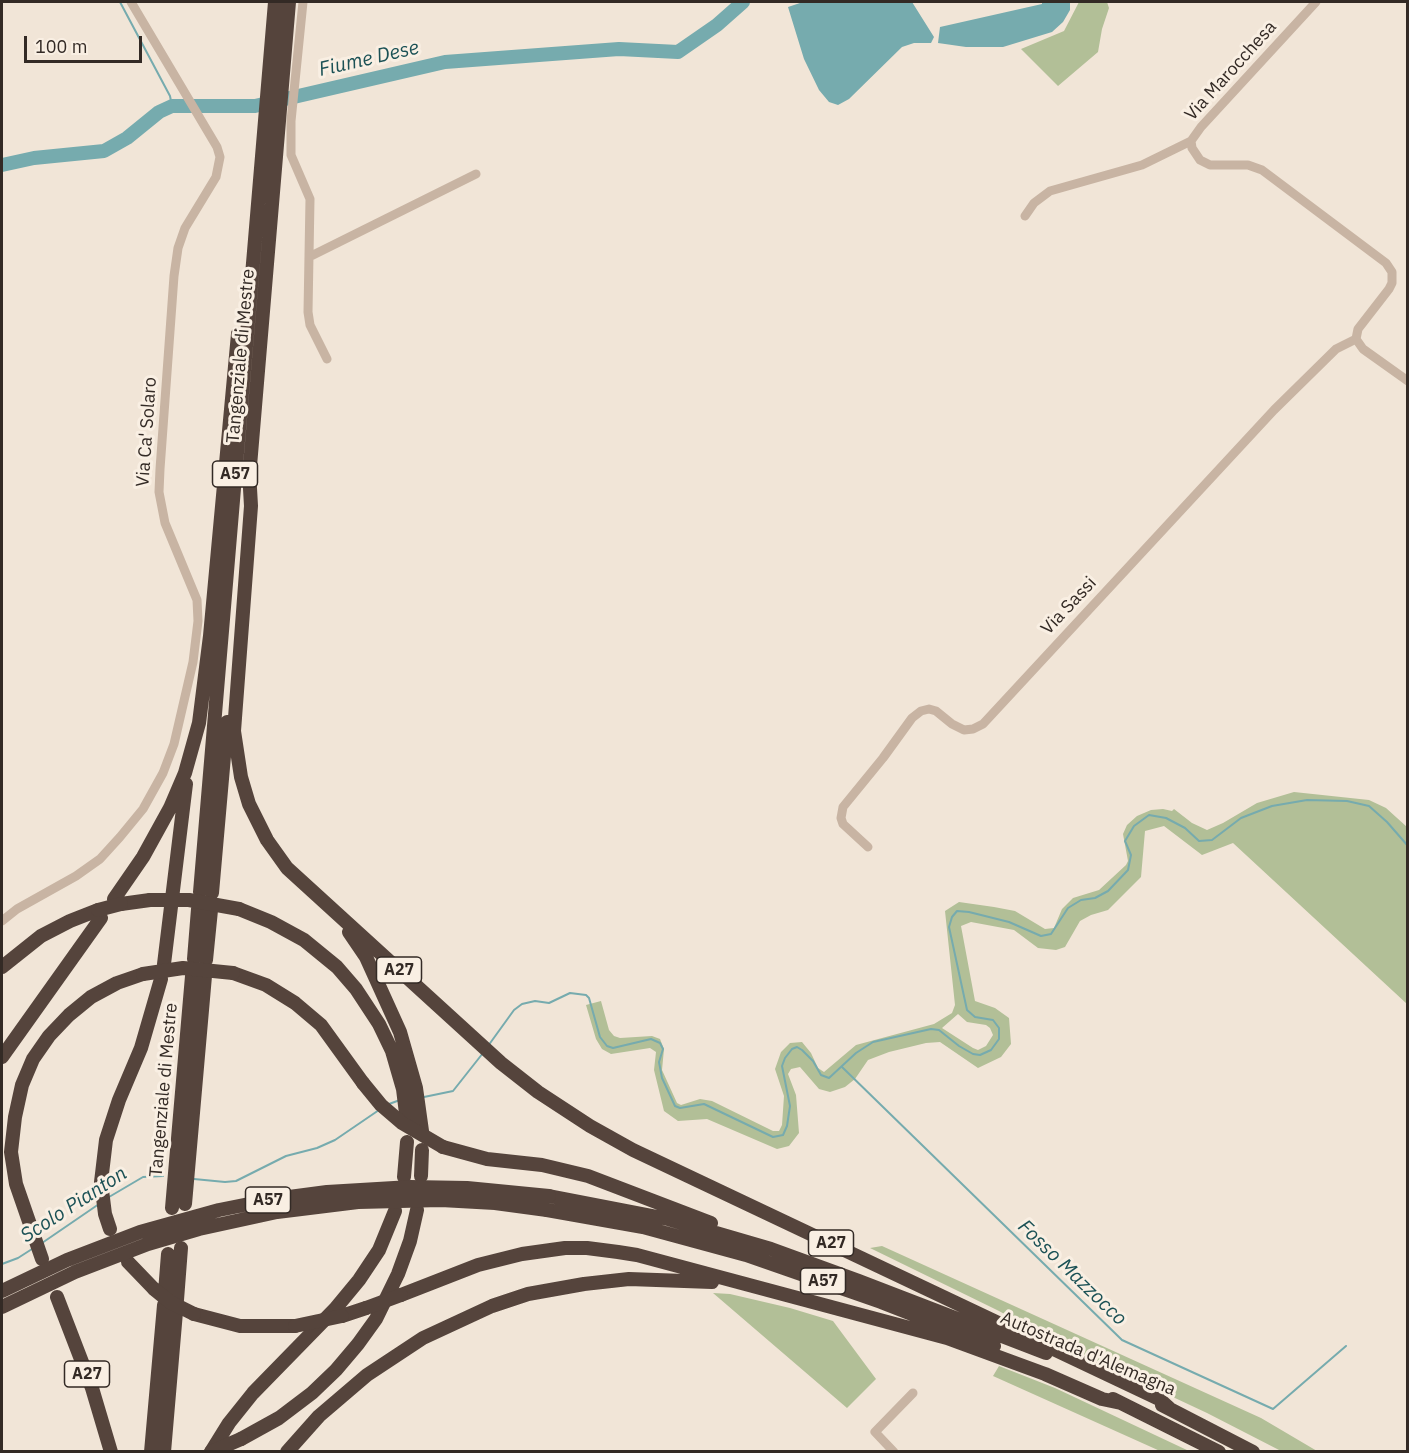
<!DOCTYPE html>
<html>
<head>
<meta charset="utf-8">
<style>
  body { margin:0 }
  #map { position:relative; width:1409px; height:1453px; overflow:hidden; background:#f1e5d7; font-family:"IBM Plex Sans",sans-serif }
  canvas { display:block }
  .frame { position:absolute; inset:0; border:3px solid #332a25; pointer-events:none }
  .scale { position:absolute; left:24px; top:36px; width:118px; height:27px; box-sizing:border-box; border:3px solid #332a25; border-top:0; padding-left:8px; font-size:18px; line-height:21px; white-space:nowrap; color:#332a25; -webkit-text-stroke:4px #f9efe3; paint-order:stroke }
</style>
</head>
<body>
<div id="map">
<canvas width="1409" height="1453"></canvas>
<div class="frame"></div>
<div class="scale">100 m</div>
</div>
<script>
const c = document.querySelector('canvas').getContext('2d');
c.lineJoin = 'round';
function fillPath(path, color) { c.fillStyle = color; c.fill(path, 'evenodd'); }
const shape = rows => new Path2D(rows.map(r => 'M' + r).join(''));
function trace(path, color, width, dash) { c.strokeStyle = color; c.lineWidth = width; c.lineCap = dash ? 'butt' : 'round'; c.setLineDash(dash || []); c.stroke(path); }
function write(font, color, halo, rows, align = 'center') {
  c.font = font + ' "IBM Plex Sans",sans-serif'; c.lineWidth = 6; c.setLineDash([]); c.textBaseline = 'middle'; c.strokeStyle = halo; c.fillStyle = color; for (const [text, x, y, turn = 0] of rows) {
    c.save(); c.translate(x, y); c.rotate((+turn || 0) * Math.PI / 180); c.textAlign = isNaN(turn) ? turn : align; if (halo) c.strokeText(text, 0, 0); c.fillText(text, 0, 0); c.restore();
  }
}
const green = shape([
  [1079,2,1107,2,1109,8,1102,29,1098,52,1058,86,1021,49,1064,31],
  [1294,792,1369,800,1386,808,1407,827,1407,1004,1233,843,1202,855,1164,826,1145,831,1141,877,1108,910,1091,915,1080,921,1065,947,1056,950,1038,948,1014,930,971,922,961,926,975,1001,995,1008,1009,1018,1011,1044,1001,1057,978,1068,940,1042,926,1043,889,1052,868,1060,855,1079,845,1087,830,1092,819,1089,800,1067,791,1069,788,1074,796,1095,799,1133,789,1146,777,1149,707,1119,678,1121,664,1111,654,1070,656,1052,650,1048,611,1054,602,1049,596,1039,586,1005,601,1001,609,1030,614,1036,620,1038,652,1036,660,1039,664,1049,662,1070,677,1103,681,1105,700,1099,712,1101,773,1131,779,1131,782,1125,784,1096,775,1069,781,1052,790,1043,802,1042,811,1053,818,1068,824,1072,856,1045,934,1024,952,1013,955,1005,945,911,959,902,994,907,1015,911,1045,929,1054,928,1062,909,1073,898,1099,890,1126,865,1128,861,1123,834,1127,825,1137,816,1151,810,1163,809,1172,811,1174,809,1192,823,1207,830,1223,823,1257,803],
  [958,1014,967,1022,986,1025,990,1028,993,1035,986,1046,978,1050,973,1048,942,1028],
  [882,1246,1261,1418,1317,1451,1281,1451,1207,1413,1047,1338,999,1311,870,1248],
  [713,1293,730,1294,790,1308,833,1321,876,1379,847,1408],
  [999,1366,1055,1388,1189,1451,1160,1451,993,1376]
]);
const water = shape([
  [803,2,912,2,934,37,931,43,914,43,902,47,849,99,838,105,829,102,819,90,804,59,788,7],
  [1042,2,1070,2,1070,10,1063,22,1052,32,1003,47,966,47,938,43,940,27,1042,4]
]);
const stream = shape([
  [120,2,170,96,172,106],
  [488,1046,514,1010,522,1004,535,1001,549,1003,570,993,586,995,589,998,600,1037,607,1046,613,1048,651,1039,660,1043,663,1049,659,1062,662,1078,675,1106,680,1108,704,1104,773,1137,783,1135,787,1126,790,1106,782,1066,785,1058,792,1049,797,1047,802,1050,813,1061,821,1075,829,1078,856,1053,873,1042,931,1029,939,1030,959,1046,973,1054,980,1055,991,1050,999,1039,999,1028,993,1020,975,1017,967,1010,949,927,952,917,957,911,969,912,1009,922,1041,936,1051,934,1068,908,1081,900,1095,898,1108,891,1128,870,1131,855,1125,841,1134,826,1149,815,1166,818,1185,828,1199,841,1212,840,1241,818,1272,806,1307,800,1347,801,1369,806,1387,822,1408,846],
  [842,1067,1122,1340,1273,1409,1346,1346],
  [424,1097,453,1091,483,1053],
  [389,1104,400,1100],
  [194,1179,225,1182,236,1181,286,1156,317,1148,335,1140,379,1110],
  [109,1197,143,1177,163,1176],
  [42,1243,99,1204],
  [2,1264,18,1258,32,1249]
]);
const river = shape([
  [2,165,34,158,104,151,127,138,159,112,172,106,255,106,445,62,619,49,678,52,717,25,743,2]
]);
const minor = shape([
  [303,2,291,121,291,155,310,199,308,312,310,325,327,359],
  [1316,2,1201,127,1191,141,1192,148,1200,160,1210,165,1248,165,1262,170,1386,263,1392,272,1392,283,1389,289,1358,329,1356,339,1363,349,1408,381],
  [1025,216,1034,203,1050,191,1142,165,1191,141],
  [309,257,476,174],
  [868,847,843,824,841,818,843,807,883,758,912,718,921,711,929,709,936,711,952,724,964,730,973,729,983,724,1274,410,1336,349,1356,339],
  [2,921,17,909,76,876,100,859,120,837,143,809,163,773,174,744,193,662,198,621,197,600,165,523,159,492,160,469,174,276,178,248,185,228,216,177,220,157,217,147,131,2],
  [894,1452,875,1432,913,1393]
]);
const highway = shape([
  [249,471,251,506,234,731,241,777,249,804,267,840,287,868,501,1063,538,1092,590,1126,633,1150,1159,1399,1169,1408],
  [249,478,289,2],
  [200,892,275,2],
  [212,893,227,722],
  [114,899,143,857,170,808,185,773,199,723,210,636,238,334],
  [121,904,150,900],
  [239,909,271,922,304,940,337,967,356,989,379,1024,392,1051,403,1089,407,1122],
  [349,932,366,957,400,1032,416,1088,422,1131],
  [194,959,198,909],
  [206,960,211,910],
  [164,964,186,784],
  [2,967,41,936,70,921,98,910],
  [233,973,266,985,295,1003,321,1025,363,1083],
  [2,1057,101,918],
  [443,1147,487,1159,542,1165,588,1176,711,1223],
  [421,1176,422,1150],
  [404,1177,407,1142],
  [549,1196,668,1219,771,1249,859,1281,1046,1353],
  [185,1204,205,976],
  [172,1208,192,976],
  [547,1210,643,1227,746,1255,881,1302,994,1346],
  [110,1229,105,1214,101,1182,106,1140,119,1100,141,1048,161,979],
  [42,1259,16,1184,11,1152,15,1117,22,1085,33,1059,49,1036,69,1015,91,997,117,983,143,974],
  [128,1262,154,1289],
  [165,1292,168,1254],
  [401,1295,478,1265,522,1254,565,1248,587,1248,618,1252,637,1255,947,1338,1045,1374,1102,1399,1121,1403],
  [57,1297,92,1388,111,1452],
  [177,1300,181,1248],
  [194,1314,240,1326,295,1326],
  [342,1316,366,1308],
  [1113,1399,1219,1452],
  [1162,1405,1253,1452],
  [241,1439,279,1418,312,1393,336,1370,358,1344,376,1319,398,1274,410,1241,417,1210],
  [151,1452,164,1305],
  [164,1452,176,1312],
  [211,1452,229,1423,253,1393,335,1309,359,1280,379,1250,395,1211],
  [287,1452,319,1416,367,1375,423,1338,492,1306,528,1294,584,1284,629,1279,712,1282]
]);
const highwayBridge = shape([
  [150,900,189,900,239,909],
  [98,910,121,904],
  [143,974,183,968,233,973],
  [363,1083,381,1105,402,1123,443,1147],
  [154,1289,170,1302,194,1314],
  [2,1291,67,1260,140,1232,219,1210,274,1199,327,1192,411,1187,467,1188,549,1196],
  [2,1307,75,1272,148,1244,199,1229,277,1212,358,1202,441,1200,495,1203,547,1210],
  [366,1308,401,1295],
  [295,1326,342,1316],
  [211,1452,241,1439]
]);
const shields = [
  [235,474,45],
  [399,970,45],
  [268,1200,45],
  [831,1243,45],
  [823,1281,45],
  [87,1374,45]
];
const shieldNames = [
  ["A57",235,474],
  ["A27",399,970],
  ["A57",268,1200],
  ["A27",831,1243],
  ["A57",823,1281],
  ["A27",87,1374]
];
const streetNames = [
  ["Via Marocchesa",1231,71,-48],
  ["Tangenziale di Mestre",241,356,-85],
  ["Via Ca' Solaro",147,432,-86],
  ["Via Sassi",1069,606,-47],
  ["Tangenziale di Mestre",164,1090,-85],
  ["Autostrada d'Alemagna",1088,1354,23]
];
const waterNames = [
  ["Fiume Dese",369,59,-13],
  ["Scolo Pianton",74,1205,-33],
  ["Fosso Mazzocco",1072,1273,44]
];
fillPath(green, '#b2bf97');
fillPath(water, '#76abae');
trace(stream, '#76abae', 2);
trace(river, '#76abae', 14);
trace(minor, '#c8b4a3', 9);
trace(highway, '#55443c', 14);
trace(highwayBridge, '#55443c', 14);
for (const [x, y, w] of shields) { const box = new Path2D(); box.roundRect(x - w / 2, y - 13, w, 26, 4.5); c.fillStyle = '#f9efe3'; c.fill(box); trace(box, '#332a25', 1.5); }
write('bold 16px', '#332a25', null, shieldNames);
write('18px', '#332a25', '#f9efe3', streetNames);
write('italic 20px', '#1b5155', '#f9efe3', waterNames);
</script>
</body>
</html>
